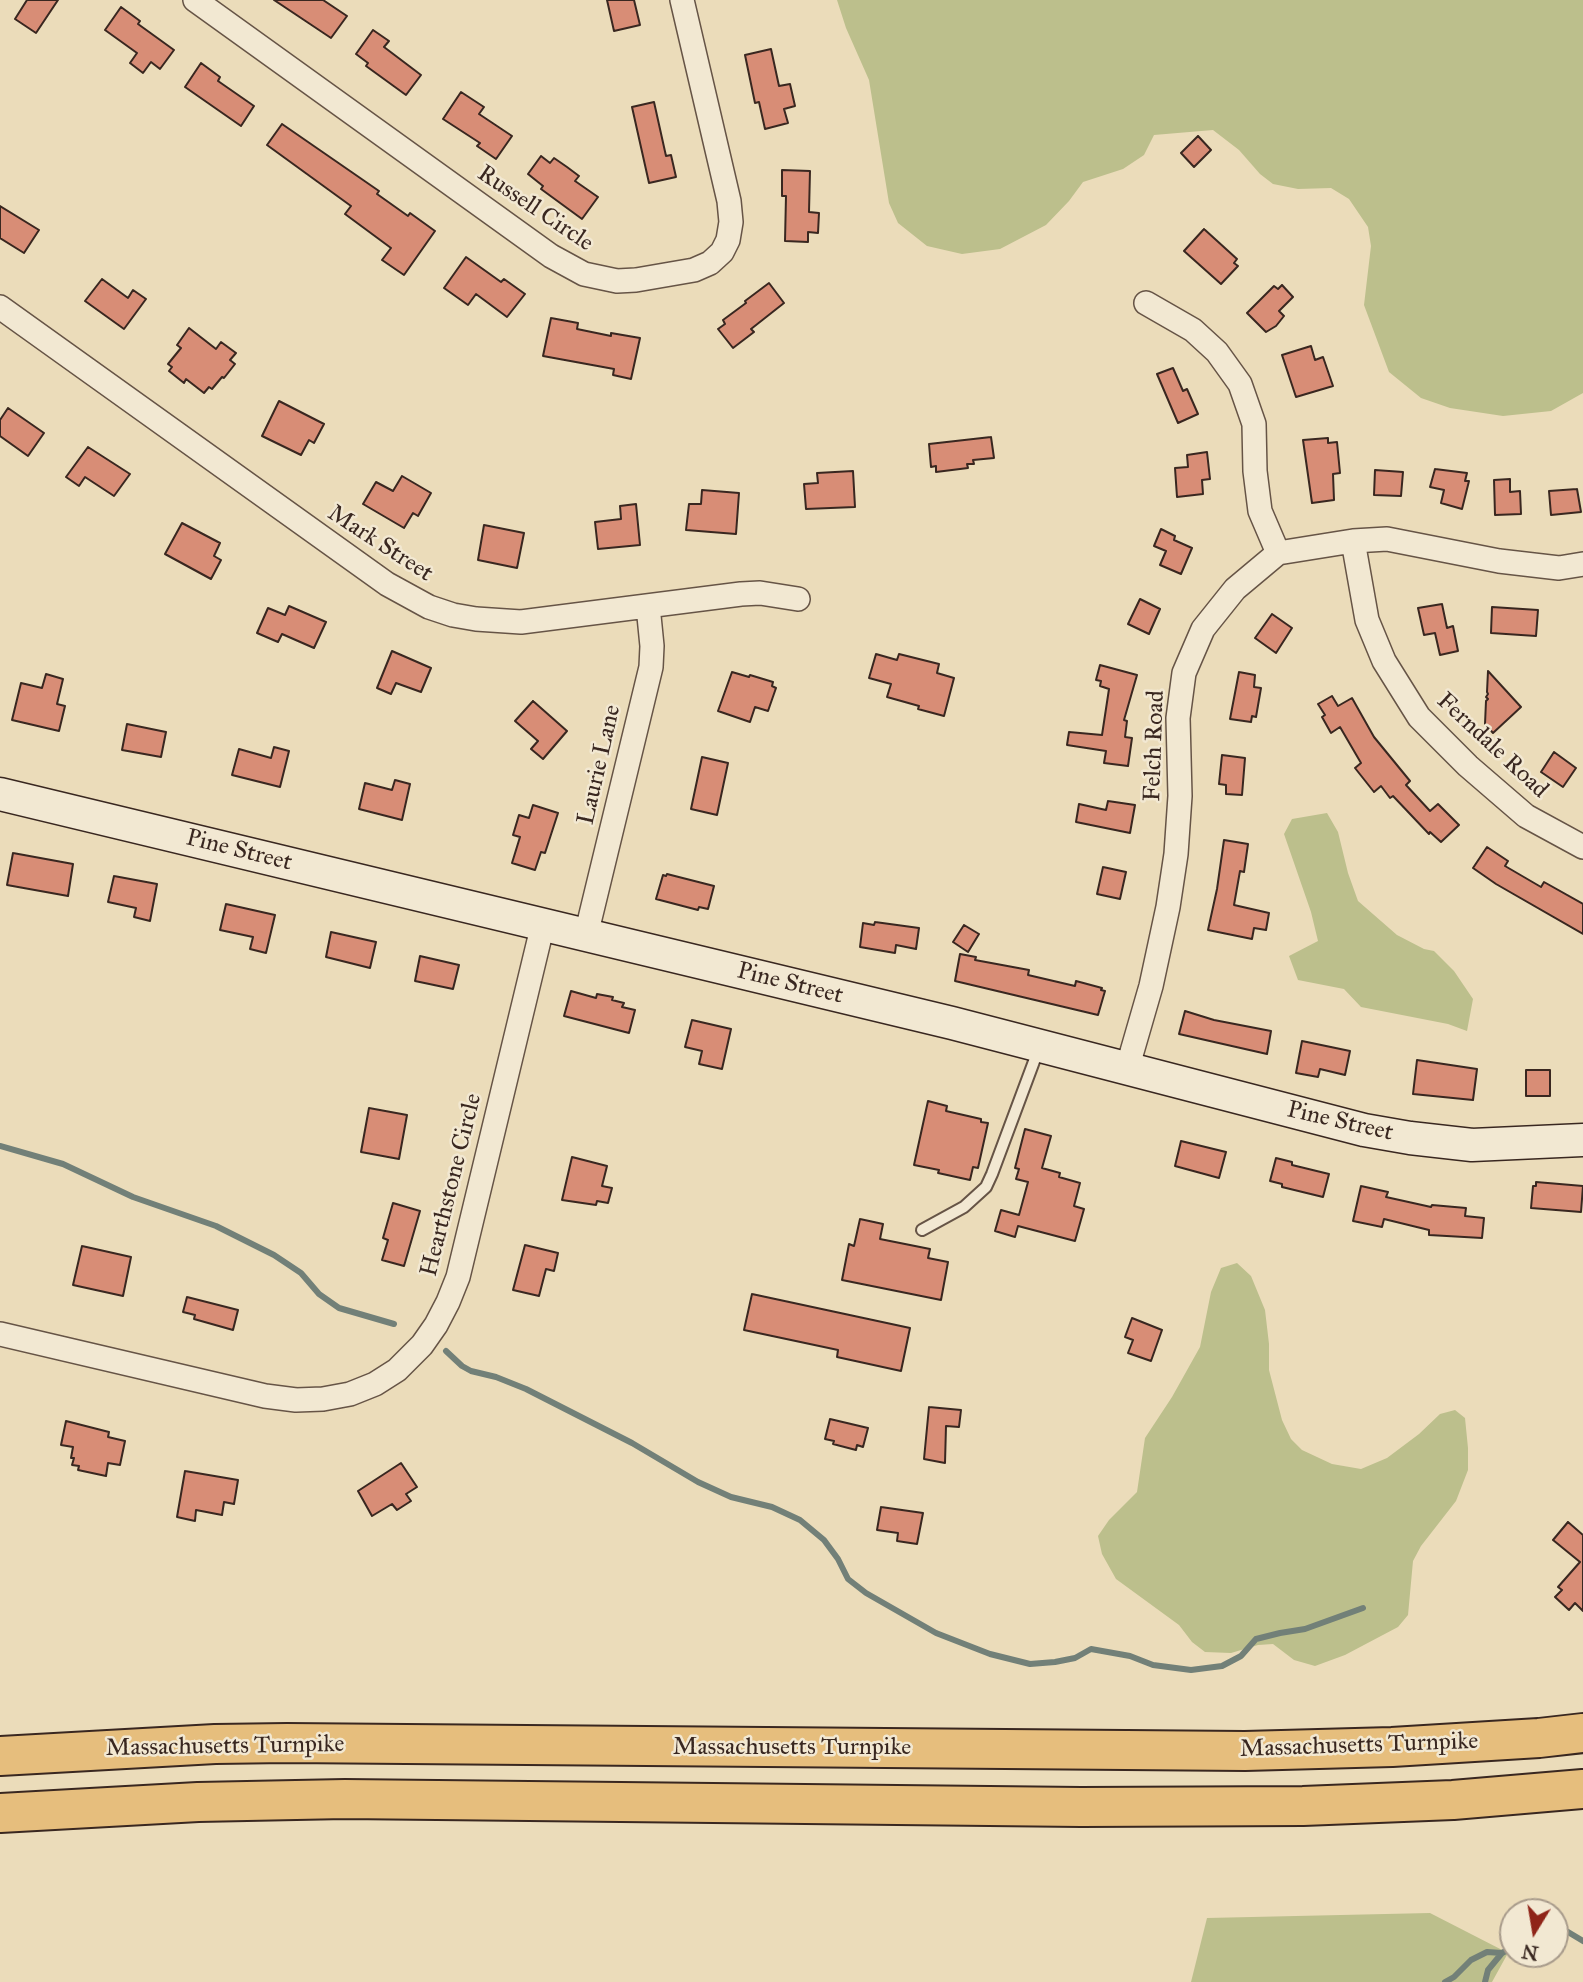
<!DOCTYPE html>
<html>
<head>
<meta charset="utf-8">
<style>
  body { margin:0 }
  #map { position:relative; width:1583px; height:1982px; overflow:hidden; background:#ebdcba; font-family:"IM FELL Great Primer",serif }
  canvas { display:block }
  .north { position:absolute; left:1499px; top:1898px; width:70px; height:70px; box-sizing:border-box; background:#f2e8d2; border:2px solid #a89b8b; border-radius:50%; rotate:191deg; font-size:19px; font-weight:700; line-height:28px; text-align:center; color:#392720 }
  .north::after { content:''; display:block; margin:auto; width:24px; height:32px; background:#8f2418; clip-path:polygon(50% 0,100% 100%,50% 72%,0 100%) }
</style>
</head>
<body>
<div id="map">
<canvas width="1583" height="1982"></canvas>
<div class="north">N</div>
</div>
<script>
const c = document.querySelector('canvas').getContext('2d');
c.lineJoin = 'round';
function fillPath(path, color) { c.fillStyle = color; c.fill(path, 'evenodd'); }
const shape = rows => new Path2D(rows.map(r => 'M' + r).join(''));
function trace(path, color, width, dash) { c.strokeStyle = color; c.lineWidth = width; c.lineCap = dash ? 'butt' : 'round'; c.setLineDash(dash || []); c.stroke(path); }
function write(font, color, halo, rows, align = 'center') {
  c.font = font + ' "IM FELL Great Primer",serif'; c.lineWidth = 5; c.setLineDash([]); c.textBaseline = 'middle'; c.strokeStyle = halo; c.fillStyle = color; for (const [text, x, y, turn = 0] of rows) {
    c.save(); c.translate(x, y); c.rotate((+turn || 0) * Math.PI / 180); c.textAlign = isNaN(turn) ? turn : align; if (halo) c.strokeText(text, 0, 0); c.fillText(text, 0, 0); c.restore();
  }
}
const green = shape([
  [837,0,1583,0,1583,393,1551,411,1503,416,1450,408,1421,398,1389,372,1364,305,1371,246,1368,227,1349,199,1331,188,1298,189,1273,184,1260,174,1239,150,1213,130,1154,135,1144,155,1123,169,1083,182,1069,201,1046,225,1000,249,962,254,927,246,898,223,889,203,869,80,846,28],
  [1327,813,1338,832,1348,873,1358,901,1397,935,1424,949,1434,951,1454,971,1473,999,1467,1031,1448,1024,1361,1007,1344,989,1298,980,1289,956,1318,941,1311,912,1284,834,1292,819],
  [1237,1263,1251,1276,1265,1310,1269,1344,1269,1370,1282,1420,1291,1439,1302,1450,1332,1464,1361,1469,1387,1458,1419,1434,1440,1414,1455,1410,1465,1418,1468,1448,1468,1470,1456,1501,1421,1546,1413,1561,1408,1615,1398,1627,1345,1655,1315,1666,1294,1660,1273,1644,1258,1645,1231,1653,1205,1652,1192,1642,1179,1625,1116,1579,1102,1554,1098,1536,1109,1520,1137,1492,1145,1438,1172,1397,1200,1347,1211,1292,1221,1268],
  [1430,1913,1508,1953,1492,1982,1191,1982,1207,1918]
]);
const stream = shape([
  [0,1146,63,1164,133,1197,216,1226,274,1255,301,1273,319,1294,339,1308,394,1324],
  [446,1351,462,1366,471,1371,496,1377,526,1389,632,1443,698,1482,731,1497,772,1507,800,1520,824,1540,838,1559,848,1579,866,1593,936,1633,990,1654,1030,1664,1055,1662,1075,1658,1091,1649,1130,1656,1153,1665,1191,1670,1222,1666,1241,1656,1256,1639,1280,1633,1305,1629,1363,1608],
  [1555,1929,1563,1929,1583,1941],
  [1445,1982,1454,1977,1471,1960,1487,1952,1502,1953],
  [1485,1982,1488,1970,1502,1953,1513,1947]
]);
const building = shape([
  [27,0,58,0,36,33,15,19,27,0],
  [274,0,323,0,347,16,331,38,274,0],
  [607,0,634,0,640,25,614,31,607,0],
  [121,7,140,21,138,24,174,50,160,69,151,62,143,73,130,63,137,53,105,30,121,7],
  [373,30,389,41,384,47,421,75,406,95,366,66,368,63,356,54,373,30],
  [771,49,779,86,790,84,795,106,784,109,788,123,765,129,759,102,755,103,745,55,771,49],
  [201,63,220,77,218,81,254,106,241,126,185,87,201,63],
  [461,92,484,107,479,114,512,136,496,159,477,146,480,143,443,119,461,92],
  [654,102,666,156,671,155,676,177,649,183,632,107,654,102],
  [282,124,379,191,377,194,408,216,410,213,435,231,404,275,382,260,391,248,345,214,351,206,267,145,282,124],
  [1198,136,1211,150,1194,167,1181,153,1198,136],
  [541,156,550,163,554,158,567,167,579,176,575,181,598,197,582,219,541,189,543,186,528,174,541,156],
  [782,170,810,171,809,212,819,213,818,233,808,232,808,242,785,241,786,196,782,196,782,170],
  [0,206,39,230,24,253,0,238,0,206],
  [1204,229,1237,259,1234,263,1238,266,1221,284,1184,251,1204,229],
  [466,257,501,282,504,279,525,294,507,317,476,294,468,305,444,288,466,257],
  [102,279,128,298,133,290,146,299,124,329,85,301,102,279],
  [769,283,784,303,751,329,754,332,733,348,718,329,725,324,723,320,746,303,745,301,769,283],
  [1282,285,1293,297,1279,311,1284,316,1276,326,1266,332,1247,313,1274,286,1278,289,1282,285],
  [551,318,578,323,577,329,611,336,611,333,640,338,631,379,613,375,614,369,543,356,551,318],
  [189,328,216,349,221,342,236,353,230,360,235,364,224,378,222,377,212,389,209,387,204,393,186,379,184,383,169,371,172,367,168,364,181,348,177,345,189,328],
  [1311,346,1315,360,1323,357,1333,386,1296,397,1282,355,1311,346],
  [1173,368,1183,391,1187,389,1198,414,1178,423,1157,374,1173,368],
  [279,401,324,424,314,443,309,440,301,455,262,436,279,401],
  [8,408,44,433,28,456,0,436,0,420,8,408],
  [991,437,994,458,973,460,974,464,967,464,968,468,936,472,936,466,931,467,929,444,991,437],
  [1328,438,1328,443,1337,442,1340,473,1333,474,1334,500,1312,503,1303,440,1328,438],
  [88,447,130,474,114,496,85,477,79,486,66,477,88,447],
  [1207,452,1210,479,1202,480,1203,494,1177,497,1175,468,1188,467,1187,455,1207,452],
  [1435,469,1467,473,1465,481,1469,481,1462,509,1441,503,1444,490,1430,487,1435,469],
  [1375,470,1403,472,1401,496,1374,495,1375,470],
  [853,471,855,507,806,509,804,484,818,483,817,473,853,471],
  [402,476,431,493,418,516,413,513,404,528,363,504,376,482,393,491,402,476],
  [1510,479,1510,492,1520,491,1521,514,1495,515,1494,480,1510,479],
  [1577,489,1581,512,1551,515,1549,491,1577,489],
  [702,490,739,493,736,534,686,530,689,504,701,504,702,490],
  [636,504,640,545,598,549,595,522,621,519,620,506,636,504],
  [182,523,220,543,214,556,221,560,211,579,165,554,182,523],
  [484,525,524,533,517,568,478,560,484,525],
  [1161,529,1175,536,1174,540,1192,548,1181,574,1160,565,1166,551,1154,546,1161,529],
  [1140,599,1160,609,1149,634,1128,624,1140,599],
  [1442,604,1447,628,1453,626,1458,651,1440,655,1435,633,1424,635,1418,608,1442,604],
  [289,606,326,622,314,648,282,634,278,642,257,633,268,608,285,615,289,606],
  [1492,607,1538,610,1536,636,1491,633,1492,607],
  [1272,614,1292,628,1276,653,1255,638,1272,614],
  [392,651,431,668,421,692,396,683,391,694,377,688,392,651],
  [876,654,897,660,899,654,939,664,937,673,954,678,944,716,918,709,919,706,887,697,891,684,869,678,876,654],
  [1100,665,1137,675,1124,720,1127,721,1125,737,1132,738,1128,766,1104,763,1106,751,1067,745,1069,732,1102,735,1109,689,1100,686,1101,681,1096,680,1100,665],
  [1488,671,1521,707,1493,733,1485,724,1486,701,1488,699,1486,697,1488,694,1487,692,1488,671],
  [732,672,749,677,750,675,773,682,772,686,776,688,768,711,755,707,750,722,718,711,732,672],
  [1239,672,1255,675,1254,687,1261,688,1256,717,1252,716,1251,722,1230,719,1239,672],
  [46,674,63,679,57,704,65,706,59,731,12,720,21,683,42,688,46,674],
  [1332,696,1338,706,1352,698,1374,737,1410,781,1406,785,1430,811,1438,804,1459,825,1441,842,1430,832,1429,834,1393,796,1390,798,1381,786,1374,792,1355,768,1361,763,1340,727,1331,733,1322,717,1325,715,1318,704,1332,696],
  [533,701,567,731,543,759,531,749,538,741,515,721,533,701],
  [127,724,166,732,161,757,122,750,127,724],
  [274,747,289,751,280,787,232,775,239,749,271,758,274,747],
  [1554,752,1576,768,1563,787,1541,772,1554,752],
  [1222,755,1245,758,1242,795,1226,794,1226,785,1219,784,1222,755],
  [702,757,728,763,717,815,691,809,702,757],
  [395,780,410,784,402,820,359,809,365,783,392,790,395,780],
  [1108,801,1135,805,1130,833,1076,822,1079,804,1106,810,1108,801],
  [533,805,558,813,545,853,541,852,535,870,512,863,520,837,513,835,519,815,529,818,533,805],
  [1224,840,1248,844,1244,872,1240,871,1234,905,1269,913,1266,930,1254,928,1252,939,1208,930,1217,889,1224,840],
  [1487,847,1508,861,1505,866,1541,887,1544,882,1583,904,1583,934,1496,884,1473,868,1487,847],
  [13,853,73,864,68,896,7,885,13,853],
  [1103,867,1126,872,1120,899,1097,894,1103,867],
  [667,874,714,886,708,909,699,907,698,910,656,899,663,875,666,876,667,874],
  [114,876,157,884,150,921,134,917,136,908,108,902,114,876],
  [226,904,275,915,266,953,250,949,253,937,220,930,226,904],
  [875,922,919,928,916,949,896,945,895,953,860,947,863,923,874,925,875,922],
  [964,925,979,934,968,952,953,942,964,925],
  [331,932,376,942,370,968,326,957,331,932],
  [960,954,976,957,975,960,1029,970,1028,975,1075,986,1076,981,1102,988,1101,990,1105,991,1098,1015,955,981,960,954],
  [420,956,459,965,453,989,415,981,420,956],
  [571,991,596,998,597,994,613,997,612,1000,624,1003,622,1007,635,1010,629,1033,564,1016,571,991],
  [1185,1011,1214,1020,1271,1031,1267,1054,1179,1034,1185,1011],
  [692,1020,731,1029,722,1069,699,1064,702,1051,685,1047,692,1020],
  [1302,1041,1350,1051,1345,1075,1320,1069,1318,1077,1296,1073,1302,1041],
  [1417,1060,1477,1069,1473,1100,1413,1094,1417,1060],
  [1526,1070,1550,1070,1550,1096,1526,1096,1526,1070],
  [928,1101,947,1106,946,1111,981,1119,981,1122,988,1123,978,1168,973,1167,970,1180,938,1173,939,1170,914,1165,928,1101],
  [369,1108,407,1115,399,1159,361,1152,369,1108],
  [1025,1129,1051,1136,1042,1168,1060,1173,1059,1177,1080,1183,1074,1206,1084,1209,1075,1241,1018,1226,1015,1237,995,1231,1001,1210,1019,1215,1028,1182,1016,1179,1019,1169,1015,1168,1025,1129],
  [1181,1141,1226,1152,1219,1178,1175,1166,1181,1141],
  [572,1157,607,1166,602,1186,612,1188,608,1203,597,1201,596,1205,562,1200,572,1157],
  [1276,1158,1292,1162,1292,1165,1329,1174,1323,1197,1282,1187,1282,1184,1270,1181,1276,1158],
  [1536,1182,1583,1186,1581,1212,1531,1208,1533,1186,1536,1186,1536,1182],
  [1361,1186,1388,1192,1386,1197,1431,1207,1432,1205,1466,1208,1465,1216,1484,1218,1482,1238,1429,1235,1429,1230,1384,1219,1382,1227,1353,1221,1361,1186],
  [393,1203,420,1211,404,1266,382,1260,388,1240,383,1238,393,1203],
  [860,1219,883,1224,880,1239,930,1249,928,1258,948,1262,941,1300,842,1280,849,1244,854,1246,860,1219],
  [525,1245,558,1253,554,1271,546,1269,539,1296,513,1290,525,1245],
  [82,1246,131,1257,123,1296,73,1285,82,1246],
  [752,1294,910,1328,901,1371,837,1357,838,1350,744,1330,752,1294],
  [187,1297,238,1310,233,1330,194,1319,195,1315,183,1312,187,1297],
  [1132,1318,1162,1330,1151,1361,1128,1353,1133,1340,1125,1337,1132,1318],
  [929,1407,961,1410,959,1427,946,1426,945,1463,924,1459,929,1407],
  [830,1419,868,1428,863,1447,857,1445,856,1450,833,1444,834,1441,825,1439,830,1419],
  [66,1421,109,1432,108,1437,125,1441,120,1465,108,1463,106,1476,78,1470,79,1466,72,1465,74,1458,71,1458,73,1447,61,1445,66,1421],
  [401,1463,417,1487,406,1494,411,1501,397,1510,392,1504,372,1516,358,1491,401,1463],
  [185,1471,238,1480,234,1504,224,1502,222,1515,196,1510,195,1521,177,1517,185,1471],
  [881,1507,923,1513,917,1544,897,1541,898,1533,877,1530,881,1507],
  [1568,1522,1583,1535,1583,1611,1575,1603,1569,1610,1555,1597,1562,1590,1558,1587,1580,1562,1553,1540,1568,1522]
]);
const lane = shape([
  [922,1230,964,1207,986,1187,992,1174,1039,1048]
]);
const street = shape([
  [195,0,551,256,584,274,617,281,636,280,694,270,710,263,722,252,728,240,731,222,729,201,682,0],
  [1146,303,1193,330,1217,352,1240,384,1254,424,1255,471,1260,511,1278,553],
  [0,307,387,584,429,607,453,615,476,619,521,622,741,594,760,593,798,599],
  [1353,541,1367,620,1384,661,1419,717,1468,766,1526,816,1583,847],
  [586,935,651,667,652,646,648,606],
  [1127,1069,1151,986,1168,907,1176,854,1180,796,1178,718,1184,673,1203,629,1235,589,1278,553,1353,541,1387,539,1499,561,1559,568,1583,564],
  [0,1334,265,1396,296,1400,323,1399,350,1394,375,1384,397,1370,422,1345,436,1325,448,1302,458,1277,543,924]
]);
const secondary = shape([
  [0,794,952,1023,1364,1130,1410,1138,1472,1145,1583,1140]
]);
const highway = shape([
  [0,1756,215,1744,287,1743,1245,1751,1392,1747,1539,1738,1583,1733],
  [0,1813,198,1802,345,1799,1081,1807,1303,1806,1453,1800,1583,1789]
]);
const streetNames = [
  ["Russell Circle",535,209,34],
  ["Mark Street",380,544,33],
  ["Felch Road",1155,746,-88],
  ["Ferndale Road",1492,746,43],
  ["Laurie Lane",600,765,-77],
  ["Pine Street",239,851,14],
  ["Pine Street",790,984,14],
  ["Pine Street",1340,1122,13],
  ["Hearthstone Circle",452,1185,-76],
  ["Massachusetts Turnpike",1359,1746,-2],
  ["Massachusetts Turnpike",225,1747,-1],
  ["Massachusetts Turnpike",792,1748]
];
fillPath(green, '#bcbf8c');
trace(stream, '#728078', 6);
fillPath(building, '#d88d76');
trace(building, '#392720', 2);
trace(lane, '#665446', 14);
trace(street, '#665446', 26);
trace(secondary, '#392720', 35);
trace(highway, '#392720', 42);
trace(lane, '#f2e8d2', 10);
trace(street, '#f2e8d2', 23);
trace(secondary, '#f2e8d2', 32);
trace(highway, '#e6be7d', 38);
write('24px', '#392720', '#f2e8d2', streetNames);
</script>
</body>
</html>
